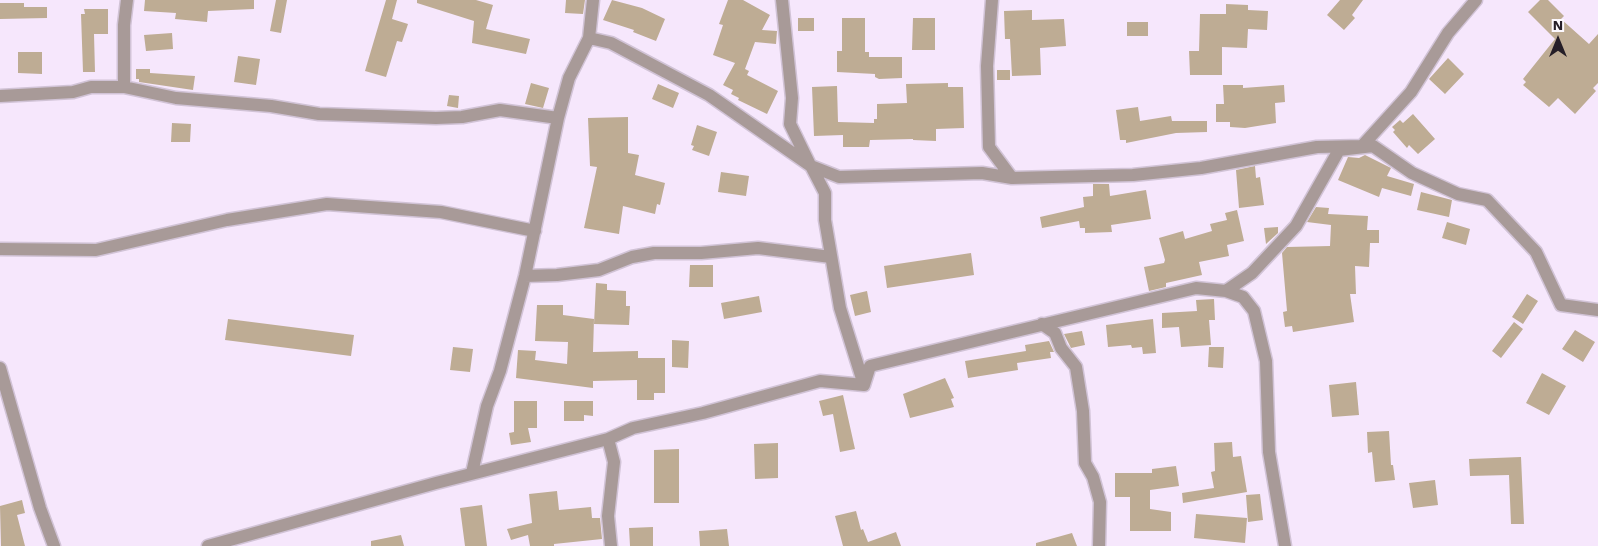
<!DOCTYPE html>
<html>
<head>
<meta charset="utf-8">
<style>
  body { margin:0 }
  #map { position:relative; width:1598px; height:546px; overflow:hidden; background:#f6e7fc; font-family:"Work Sans",sans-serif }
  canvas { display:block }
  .north { position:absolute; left:1533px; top:15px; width:50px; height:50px; -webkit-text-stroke:4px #fdf9fe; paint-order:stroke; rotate:0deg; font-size:14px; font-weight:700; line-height:20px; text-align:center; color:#261f28 }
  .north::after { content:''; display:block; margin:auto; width:18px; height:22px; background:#261f28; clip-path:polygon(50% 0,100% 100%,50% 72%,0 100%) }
</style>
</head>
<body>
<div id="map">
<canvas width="1598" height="546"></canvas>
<div class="north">N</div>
</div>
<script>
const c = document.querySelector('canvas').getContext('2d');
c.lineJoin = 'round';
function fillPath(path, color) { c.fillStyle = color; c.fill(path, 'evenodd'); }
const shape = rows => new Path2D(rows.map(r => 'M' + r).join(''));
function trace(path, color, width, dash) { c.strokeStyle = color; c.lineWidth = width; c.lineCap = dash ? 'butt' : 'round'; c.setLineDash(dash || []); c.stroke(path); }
const building = shape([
  [145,0,254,0,254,9,208,11,207,22,175,19,176,13,144,11],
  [276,0,287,0,281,33,270,31],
  [386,0,397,0,392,19,408,24,402,42,397,41,386,77,365,71],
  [417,0,476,0,493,5,486,29,530,39,526,54,472,43,474,21,417,3],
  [566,0,585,0,583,14,565,13],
  [612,0,642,8,665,19,656,41,633,32,634,30,603,20],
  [728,0,743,0,770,15,762,30,777,31,776,44,755,42,745,69,749,71,747,75,778,91,767,114,738,100,739,98,731,94,733,90,723,85,735,63,713,55,723,25,719,24],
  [1340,0,1363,0,1352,15,1355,18,1344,30,1327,15],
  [1540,0,1548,0,1564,16,1561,19,1589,44,1598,34,1598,83,1593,88,1596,91,1575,114,1558,98,1549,107,1523,85,1526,82,1523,79,1555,39,1528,12],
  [0,3,24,3,24,7,47,7,47,18,0,19],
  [1226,4,1248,5,1248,10,1268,11,1267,30,1248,29,1247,48,1222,47,1222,75,1190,75,1189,51,1199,51,1200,14,1226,14],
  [84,9,108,9,108,34,94,34,95,72,83,72,81,14,85,14],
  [1032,10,1032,20,1064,19,1066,46,1040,48,1041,75,1012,76,1010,39,1005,39,1004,11],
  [798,18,814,18,814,31,798,31],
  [842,18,865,18,865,52,869,52,869,57,902,57,902,78,879,79,875,77,875,74,837,72,837,51,842,51],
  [913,18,935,18,935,50,912,50],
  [1127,22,1148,22,1148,36,1127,36],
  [172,33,173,49,146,51,144,35],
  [18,52,42,52,42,74,18,73],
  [238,56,260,59,256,85,234,82],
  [1448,58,1464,74,1445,94,1429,79],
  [136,69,150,69,150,73,195,76,193,90,139,82,139,79,136,79],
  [997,70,1010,70,1010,80,997,80],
  [531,83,549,88,543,108,525,104],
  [948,83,948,87,963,87,964,128,936,129,936,141,913,140,913,139,870,140,869,147,843,147,843,135,814,136,812,87,837,86,838,122,874,123,874,119,877,119,877,104,907,103,906,84],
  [658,84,679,93,673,108,652,99],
  [1223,85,1243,85,1243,88,1284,85,1285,102,1275,103,1276,123,1245,128,1230,127,1230,122,1216,122,1216,104,1224,104],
  [449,95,459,96,458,108,447,106],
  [1138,107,1140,121,1171,116,1172,121,1207,121,1207,132,1176,133,1126,143,1126,140,1120,140,1116,110],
  [1413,114,1435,139,1418,154,1409,145,1407,148,1393,132,1395,130,1392,127,1400,120,1403,123],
  [628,117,628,153,639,155,635,175,665,183,660,205,657,204,655,214,623,206,619,234,584,228,597,167,590,166,588,118],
  [172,123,191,124,190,142,171,142],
  [697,125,717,132,709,156,692,150,694,146,691,145],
  [1365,155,1391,168,1387,176,1414,184,1411,196,1382,188,1379,197,1338,180,1348,157,1359,158],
  [1255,166,1256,178,1260,177,1264,205,1239,208,1236,170],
  [721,172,749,176,746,196,718,192],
  [1093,184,1109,184,1110,196,1146,190,1151,219,1111,225,1112,232,1085,233,1085,228,1080,228,1079,221,1042,228,1040,217,1084,207,1083,197,1093,196],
  [1421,192,1452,200,1449,217,1417,210],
  [1316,207,1329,208,1328,214,1368,216,1367,230,1379,230,1379,243,1370,243,1369,267,1355,266,1356,294,1350,294,1354,322,1293,332,1292,326,1285,327,1283,312,1287,311,1282,253,1287,247,1330,246,1331,225,1307,222],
  [1237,210,1244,241,1227,245,1229,256,1199,262,1202,275,1166,283,1166,287,1149,291,1144,267,1164,263,1165,260,1159,238,1183,231,1185,239,1212,231,1210,224,1227,220,1225,213],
  [1447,222,1470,229,1466,245,1442,238],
  [1278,227,1278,233,1266,244,1264,228],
  [971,253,974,275,887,288,884,266],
  [690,265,713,265,713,287,689,287],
  [596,283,607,284,607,290,626,291,626,306,630,306,629,325,594,324],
  [867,291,871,312,855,316,850,295],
  [1527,294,1538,301,1523,324,1512,317],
  [759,296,762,312,724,319,721,303],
  [1214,299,1215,320,1209,320,1211,345,1181,347,1179,327,1162,328,1162,313,1197,311,1196,300],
  [537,305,563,305,563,315,594,319,593,352,638,351,638,358,665,358,665,393,654,393,654,400,637,400,637,380,593,381,593,388,516,378,518,350,536,351,535,360,567,364,568,342,535,341],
  [228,319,354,335,351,356,225,340],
  [1153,319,1156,353,1143,354,1142,347,1132,348,1131,345,1108,347,1106,325],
  [1514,322,1523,329,1501,358,1492,351],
  [1575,330,1595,342,1583,362,1562,349],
  [1082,331,1085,345,1071,348,1064,334],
  [672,340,689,341,688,368,672,367],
  [1049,341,1054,352,1050,352,1051,358,1017,363,1018,370,968,378,965,361,1026,351,1025,345],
  [453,347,473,349,470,372,450,370],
  [1209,347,1224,347,1223,368,1208,367],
  [1542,373,1566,386,1549,415,1526,403],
  [945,378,954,398,951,399,954,407,910,418,903,394],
  [1356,382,1359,415,1332,417,1329,385],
  [843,395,855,449,840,452,833,414,823,416,819,401],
  [514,401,537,401,537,428,528,428,531,442,511,445,509,433,514,432],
  [564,401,593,401,593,416,584,415,584,421,564,421],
  [1389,431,1391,465,1393,465,1395,480,1375,482,1372,452,1368,453,1367,432],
  [1232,442,1233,457,1241,456,1247,492,1183,503,1182,493,1214,488,1211,472,1215,471,1214,443],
  [778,443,778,478,755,479,754,444],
  [679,449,679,503,654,503,654,450],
  [1521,457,1524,524,1511,524,1509,475,1470,476,1469,459],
  [1176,466,1179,486,1150,490,1150,509,1171,512,1171,531,1130,531,1130,497,1115,497,1115,473,1152,473,1152,469],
  [1435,480,1438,505,1413,508,1409,483],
  [557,491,559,510,591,507,592,518,600,518,602,539,554,544,554,546,530,546,528,535,511,540,507,529,532,523,529,494],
  [1260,494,1263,520,1248,522,1246,495],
  [22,500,25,513,17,515,25,546,1,546,0,506],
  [482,505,487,546,465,546,460,508],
  [856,511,861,530,863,529,868,542,896,532,901,546,843,546,835,516],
  [1196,514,1247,518,1245,543,1194,538],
  [653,527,653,546,630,546,629,528],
  [727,529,729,546,700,546,699,531],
  [1072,533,1077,546,1036,546,1036,543],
  [401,535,404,546,371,546,371,541]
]);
const minor = shape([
  [782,0,792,98,790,124,810,165],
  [992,0,987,66,989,147,1012,178],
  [589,38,611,43,709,95,811,166],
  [124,87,124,25,127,0],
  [0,96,73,92,91,87,124,87,176,98,271,106,319,114,436,118,462,117,500,110,558,118],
  [0,249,96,250,227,220,327,204,441,212,535,231],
  [525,276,557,275,599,270,632,257,654,253,701,253,758,248,831,257],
  [1226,291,1252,273,1296,226,1339,150,1373,146,1412,173,1458,194,1487,200,1536,252,1561,305,1598,310],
  [1042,324,1055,333,1061,348,1076,367,1083,411,1085,463,1093,477,1100,502,1099,546],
  [0,368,40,508,54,546],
  [864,385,840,308,825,220,825,193,811,166,839,177,982,173,1012,178,1133,175,1201,168,1317,147,1362,146,1411,92,1448,33,1476,0],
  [608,439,614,462,608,516,611,546],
  [472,473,487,406,500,371,525,276,558,118,569,78,589,38,593,0],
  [208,546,436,483,608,439,633,428,703,413,820,381,864,385,870,366,1196,288,1226,291,1243,297,1254,311,1266,361,1269,452,1285,546]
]);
fillPath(building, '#beac94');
trace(minor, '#d1c3d6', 15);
trace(minor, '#a89a98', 12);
</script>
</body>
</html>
